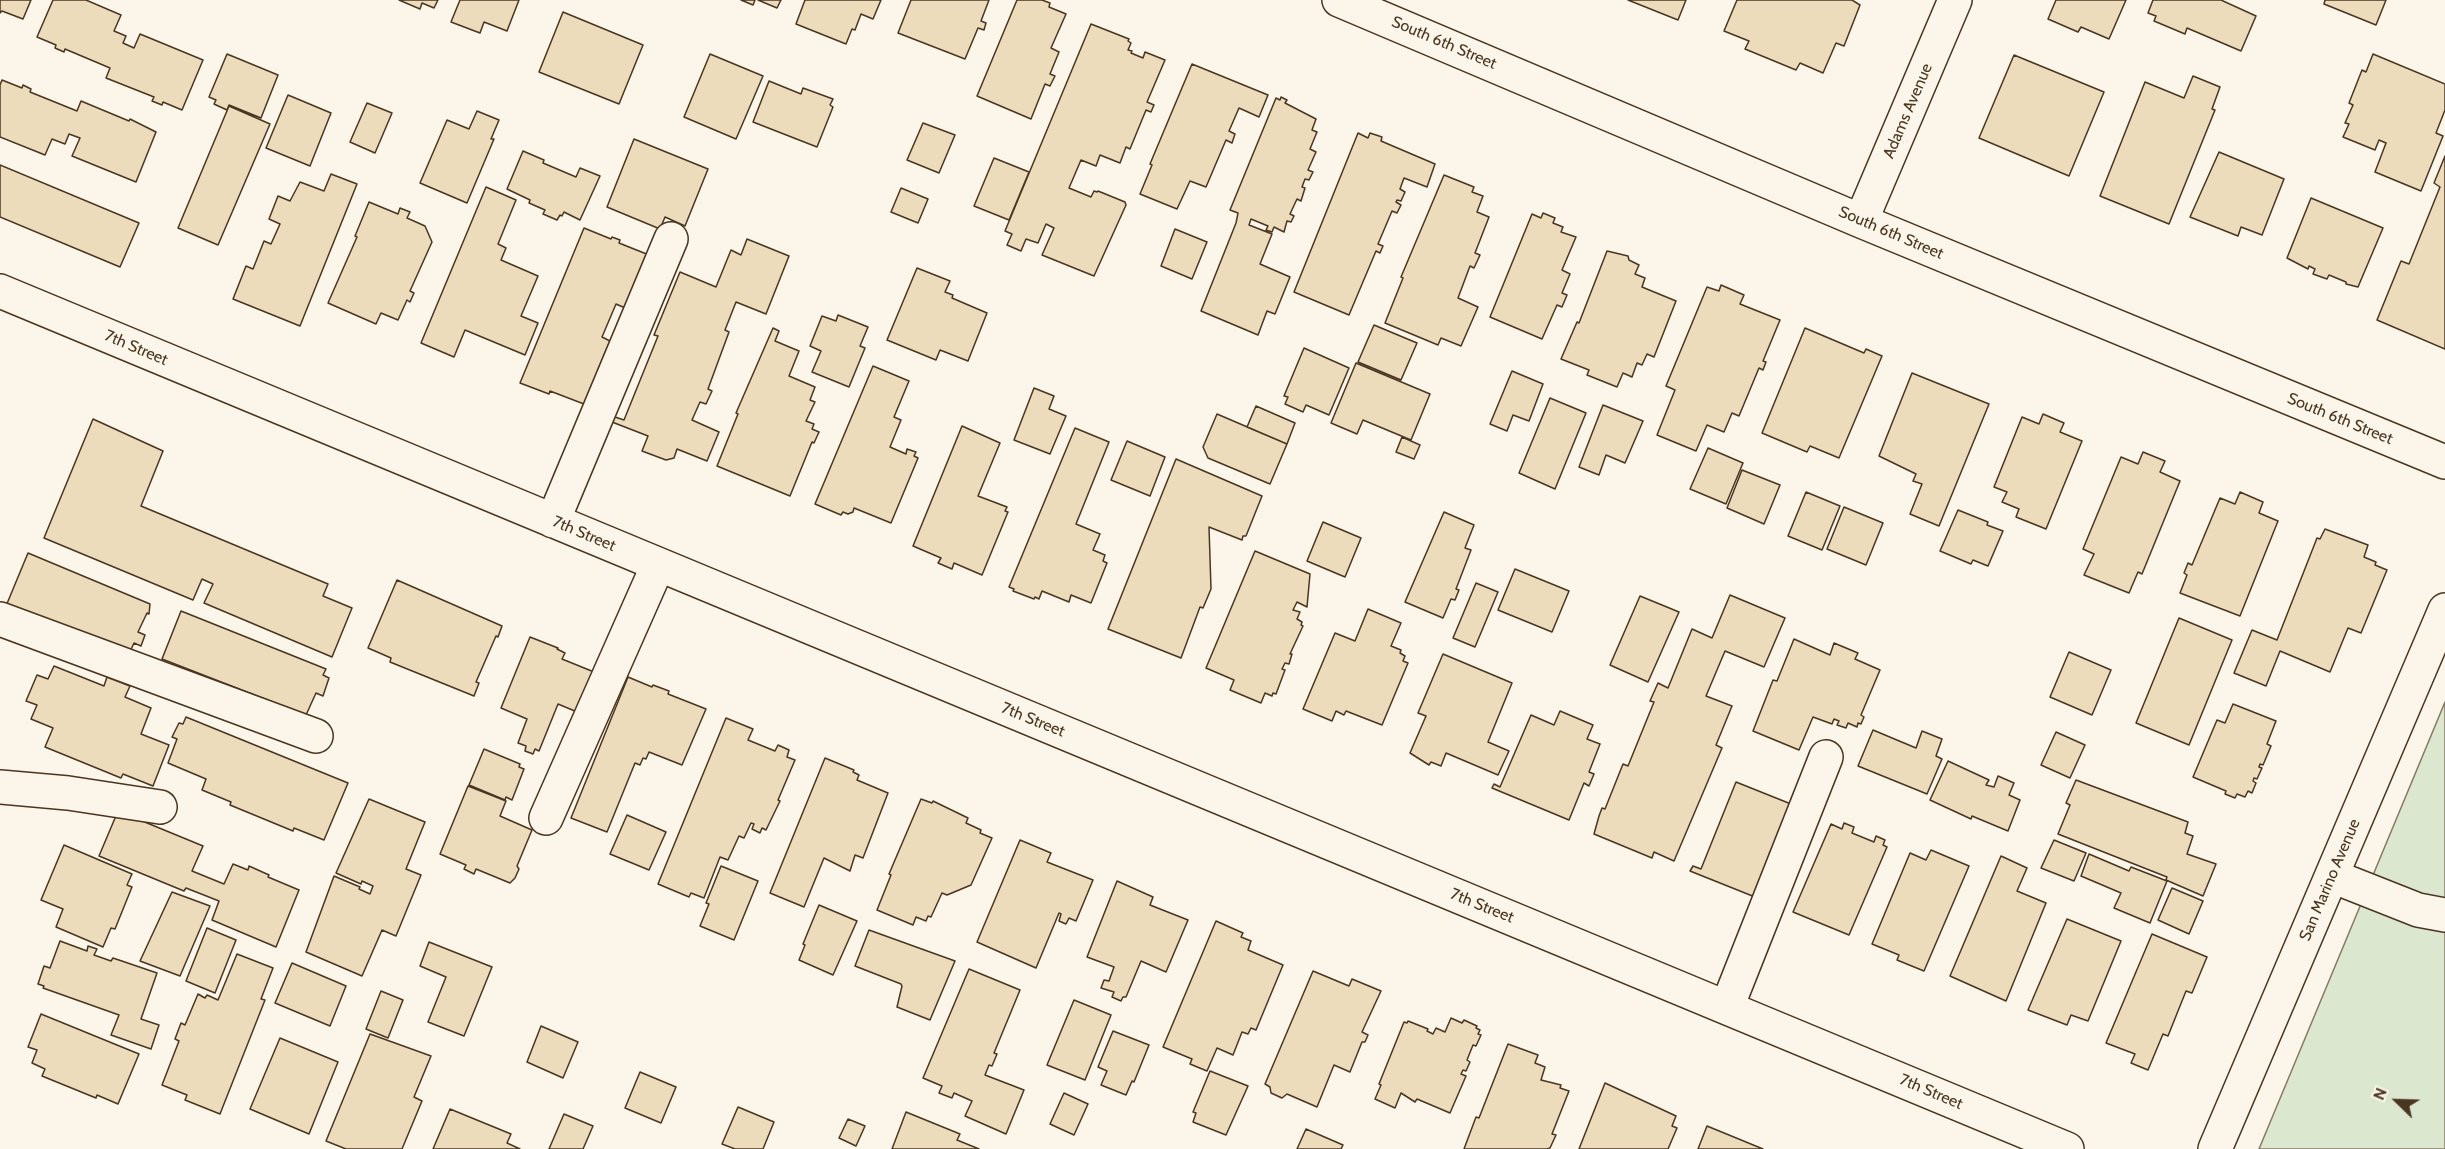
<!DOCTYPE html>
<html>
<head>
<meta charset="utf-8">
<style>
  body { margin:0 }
  #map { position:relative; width:2445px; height:1149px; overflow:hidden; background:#fbf6e9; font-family:Cabin,sans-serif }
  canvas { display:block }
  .north { position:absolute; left:2367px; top:1071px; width:60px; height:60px; -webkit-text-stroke:4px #fbf6e9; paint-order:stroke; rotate:293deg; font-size:16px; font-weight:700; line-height:24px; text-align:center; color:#4a3520 }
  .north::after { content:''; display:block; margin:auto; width:21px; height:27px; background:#4a3520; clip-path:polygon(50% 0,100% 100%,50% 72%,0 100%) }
</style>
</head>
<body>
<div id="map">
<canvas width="2445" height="1149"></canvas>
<div class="north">N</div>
</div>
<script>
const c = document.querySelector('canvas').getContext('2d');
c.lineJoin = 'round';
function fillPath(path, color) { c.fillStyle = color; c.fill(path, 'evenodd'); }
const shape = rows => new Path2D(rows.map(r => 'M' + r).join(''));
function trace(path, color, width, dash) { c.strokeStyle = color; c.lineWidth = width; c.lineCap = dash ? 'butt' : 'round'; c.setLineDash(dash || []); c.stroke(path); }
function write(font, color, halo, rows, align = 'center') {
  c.font = font + ' Cabin,sans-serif'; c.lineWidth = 4.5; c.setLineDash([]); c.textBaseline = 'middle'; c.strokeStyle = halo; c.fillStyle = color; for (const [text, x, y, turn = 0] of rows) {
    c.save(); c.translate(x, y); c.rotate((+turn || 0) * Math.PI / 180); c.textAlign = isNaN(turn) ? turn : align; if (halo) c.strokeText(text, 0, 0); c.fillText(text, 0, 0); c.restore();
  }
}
const green = shape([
  [2445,702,2445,1149,2259,1149,2445,702]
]);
const building = shape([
  [0,0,31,0,23,19,2,11,0,13,0,0],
  [53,0,86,0,121,15,114,31,126,36,123,43,134,48,140,34,203,60,182,110,163,102,162,105,152,101,154,97,106,78,110,68,65,49,64,52,55,48,56,45,37,37,53,0],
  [399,0,438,0,434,8,422,3,420,9,399,0],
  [460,0,519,0,507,31,484,22,480,33,451,22,460,0],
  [741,0,755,0,753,5,741,0],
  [758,0,781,0,777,8,758,0],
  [805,0,881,0,873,19,861,14,855,30,852,29,846,44,796,24,805,0],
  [911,0,989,0,981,21,986,23,984,30,978,28,965,59,898,33,911,0],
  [1017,0,1042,0,1050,3,1049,7,1066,14,1051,48,1059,52,1050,74,1055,76,1050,86,1045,84,1031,119,977,96,1017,0],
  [1628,0,1686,0,1678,20,1628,0],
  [1737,0,1852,0,1860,5,1844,46,1836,43,1823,73,1800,63,1796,70,1745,49,1749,41,1724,31,1737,0],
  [2056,0,2126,0,2109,39,2081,27,2078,32,2048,19,2056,0],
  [2153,0,2221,0,2256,16,2241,51,2187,28,2185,34,2154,21,2156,16,2148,13,2153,0],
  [2325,0,2386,0,2376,25,2324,4,2325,0],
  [563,12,643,45,619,104,539,72,563,12],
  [1091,24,1129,39,1128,41,1131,43,1128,50,1132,51,1131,53,1143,58,1145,52,1165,60,1147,102,1154,105,1151,112,1146,110,1130,149,1126,147,1120,163,1100,155,1096,166,1081,160,1069,188,1091,197,1094,191,1097,192,1098,191,1125,202,1126,205,1094,276,1042,255,1054,228,1046,224,1038,243,1026,239,1021,251,1007,245,1012,234,1005,231,1091,24],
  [227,54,278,75,261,118,229,105,227,110,214,104,216,100,209,97,227,54],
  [710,54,763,76,736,139,684,117,710,54],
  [2373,54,2445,84,2445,110,2436,133,2443,136,2421,191,2375,172,2386,143,2379,140,2375,150,2343,137,2349,124,2345,123,2353,105,2349,103,2362,70,2366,72,2373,54],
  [2014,55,2104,92,2069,176,1979,138,2014,55],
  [1192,64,1268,95,1259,117,1239,108,1229,131,1235,134,1232,143,1226,140,1206,187,1190,181,1177,209,1140,194,1152,165,1150,164,1192,64],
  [2193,76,2220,87,2212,109,2215,110,2169,224,2100,196,2145,82,2184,98,2193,76],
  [2,80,22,88,23,85,31,89,30,92,77,111,81,101,129,121,130,119,156,132,136,182,72,156,80,138,69,134,65,144,52,139,45,155,0,137,0,85,2,80],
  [769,81,801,94,803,88,833,99,830,105,833,107,817,147,753,122,769,81],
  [288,95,331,113,310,166,266,148,288,95],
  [1281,97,1287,100,1285,103,1316,119,1312,130,1317,132,1310,149,1316,152,1308,170,1313,172,1309,180,1305,179,1302,187,1305,188,1301,201,1297,199,1290,214,1294,216,1291,222,1287,221,1284,232,1274,227,1272,232,1266,230,1268,226,1251,219,1249,225,1272,234,1260,264,1290,277,1275,314,1267,311,1258,335,1201,311,1236,223,1238,213,1230,210,1276,98,1280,100,1281,97],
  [367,103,392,113,375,153,350,142,367,103],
  [229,106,270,124,218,245,178,228,229,106],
  [477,111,499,120,491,139,494,139,467,203,420,183,447,120,469,129,477,111],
  [923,123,955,135,939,173,907,160,923,123],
  [1358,133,1368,138,1370,133,1382,137,1381,141,1435,164,1427,187,1404,178,1400,189,1405,192,1401,201,1397,200,1396,202,1401,205,1397,213,1392,211,1378,244,1383,246,1380,253,1376,251,1349,315,1294,292,1358,133],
  [634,139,708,169,685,226,665,217,660,229,607,207,634,139],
  [523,151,544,160,543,163,576,177,580,168,600,176,580,220,564,212,562,216,560,215,557,220,543,214,545,210,529,203,530,200,507,189,523,151],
  [2219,152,2284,179,2262,235,2241,227,2238,236,2190,217,2219,152],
  [2445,156,2445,349,2377,320,2401,261,2409,264,2440,187,2434,183,2445,156],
  [994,158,1029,172,1009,220,974,206,994,158],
  [0,165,139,223,120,267,0,217,0,165],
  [331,174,357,184,300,326,233,299,246,266,253,269,264,241,271,244,280,224,269,219,278,196,290,201,300,182,324,191,331,174],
  [1444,175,1474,187,1472,192,1483,196,1477,212,1489,217,1475,253,1480,255,1474,268,1470,266,1458,298,1478,307,1461,346,1441,338,1438,345,1385,323,1403,278,1401,277,1444,175],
  [486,187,516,200,498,244,506,248,501,260,538,276,521,316,538,323,525,355,465,330,454,357,421,343,486,187],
  [901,188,928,199,918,223,891,212,901,188],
  [2311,198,2383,228,2358,287,2346,284,2346,282,2329,275,2327,279,2313,274,2315,269,2309,266,2308,269,2287,258,2311,198],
  [369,202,398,214,400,208,410,212,407,218,425,226,432,242,410,291,414,293,410,302,407,300,398,320,381,313,376,324,328,303,357,237,355,236,369,202],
  [1543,213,1555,218,1553,223,1563,227,1561,232,1576,237,1562,270,1570,274,1562,293,1567,295,1562,307,1557,305,1542,339,1490,317,1532,214,1541,218,1543,213],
  [584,228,611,239,612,237,620,240,619,243,654,257,632,311,616,304,602,337,610,341,584,404,550,391,549,394,520,383,584,228],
  [1175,229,1207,242,1192,279,1161,266,1175,229],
  [747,239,789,256,766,314,736,302,725,330,729,332,708,389,712,391,706,404,700,402,692,420,719,432,707,461,677,449,674,458,666,460,642,451,648,436,612,422,615,417,624,420,658,336,654,335,680,272,716,287,731,250,741,255,747,239],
  [1607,251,1628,256,1629,260,1639,265,1635,274,1645,278,1642,287,1676,301,1654,357,1647,354,1642,365,1637,363,1632,377,1623,373,1617,387,1587,375,1589,370,1561,359,1577,322,1579,323,1607,251],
  [917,268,950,281,945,292,953,295,952,298,987,313,968,361,940,350,936,360,887,340,917,268],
  [1721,285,1744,295,1740,304,1780,320,1763,361,1766,362,1763,370,1759,368,1739,416,1732,413,1724,432,1707,425,1696,451,1657,435,1675,390,1666,386,1707,287,1719,291,1721,285],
  [838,315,868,327,860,346,865,348,849,387,812,372,821,351,810,346,822,316,836,321,838,315],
  [1374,325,1417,343,1401,380,1358,362,1374,325],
  [773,328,779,331,775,341,799,351,789,376,815,387,810,400,815,402,806,421,814,424,812,429,819,432,814,443,812,442,790,496,717,466,738,414,736,413,773,328],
  [1805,328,1864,353,1866,349,1882,356,1839,458,1810,446,1807,452,1762,433,1805,328],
  [1304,348,1349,368,1329,415,1306,405,1303,412,1285,404,1288,397,1284,396,1304,348],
  [1356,363,1430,394,1411,440,1363,420,1357,434,1331,423,1356,363],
  [873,366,909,381,894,417,901,420,890,447,906,454,907,449,916,452,914,456,918,458,891,523,854,508,853,512,848,514,843,512,841,515,815,504,873,366],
  [1512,371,1543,384,1529,421,1513,415,1507,431,1490,424,1512,371],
  [1912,373,1989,404,1939,526,1910,514,1922,484,1913,481,1916,474,1879,456,1912,373],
  [1034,388,1054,396,1049,409,1066,416,1050,454,1014,440,1034,388],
  [1550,398,1586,413,1555,489,1519,473,1550,398],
  [1603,405,1643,421,1625,463,1606,455,1599,475,1579,467,1603,405],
  [1256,406,1295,423,1287,444,1247,427,1256,406],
  [1217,414,1287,444,1270,484,1208,458,1203,447,1217,414],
  [2043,414,2064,423,2060,432,2082,441,2046,529,2016,517,2019,509,2002,502,2007,492,1994,487,2022,417,2039,424,2043,414],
  [93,419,163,451,141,506,328,584,323,596,352,608,332,657,204,603,213,584,202,579,193,600,44,538,93,419],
  [962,426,1000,443,978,496,1007,507,1005,511,1008,512,982,575,954,563,952,569,938,563,941,558,913,546,962,426],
  [1075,428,1109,442,1076,524,1100,534,1093,550,1105,555,1103,561,1107,563,1091,603,1071,595,1069,602,1042,591,1039,599,1035,597,1034,599,1013,591,1014,589,1009,587,1075,428],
  [1402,437,1420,445,1414,459,1396,452,1402,437],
  [1127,441,1165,457,1150,496,1111,480,1127,441],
  [1708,448,1743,463,1726,504,1690,489,1708,448],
  [2143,452,2165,461,2160,472,2180,481,2142,574,2138,572,2129,593,2084,575,2094,554,2083,549,2121,457,2138,464,2143,452],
  [1176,459,1262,496,1246,536,1243,536,1242,540,1209,527,1211,589,1203,608,1200,607,1181,658,1108,629,1176,459],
  [1742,470,1780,485,1764,524,1727,508,1742,470],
  [1806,492,1840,506,1822,550,1788,536,1806,492],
  [2240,492,2263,502,2259,513,2278,521,2240,616,2180,593,2187,575,2184,573,2188,563,2192,565,2220,498,2235,504,2240,492],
  [1844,507,1883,523,1866,565,1827,549,1844,507],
  [1958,510,1988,522,1987,525,2003,531,1988,566,1973,560,1971,564,1940,551,1958,510],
  [1444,512,1474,525,1465,548,1471,550,1456,589,1459,590,1455,600,1451,599,1443,618,1405,602,1444,512],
  [1323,522,1361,538,1345,577,1307,561,1323,522],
  [2325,529,2368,545,2364,557,2376,562,2375,565,2387,570,2361,633,2348,628,2330,672,2280,651,2266,686,2234,673,2252,630,2277,640,2317,538,2320,539,2325,529],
  [1255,551,1310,574,1307,607,1297,602,1293,610,1300,612,1297,619,1302,622,1301,625,1303,626,1290,654,1292,654,1289,664,1285,663,1282,669,1285,670,1276,694,1273,693,1272,696,1265,693,1261,703,1230,690,1234,680,1206,668,1255,551],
  [28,553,150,604,149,614,147,613,138,632,145,635,141,646,134,643,128,656,6,606,28,553],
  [1515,569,1569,591,1552,632,1498,610,1515,569],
  [397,580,502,626,498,637,496,636,476,682,479,683,474,696,390,662,391,658,368,648,397,580],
  [1476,583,1498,592,1475,647,1453,638,1476,583],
  [1730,595,1785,618,1764,667,1725,651,1706,696,1732,706,1716,745,1722,748,1674,861,1654,852,1652,858,1594,834,1599,816,1602,808,1605,809,1623,764,1628,766,1654,702,1650,701,1658,683,1668,688,1692,629,1712,638,1730,595],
  [1640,596,1679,612,1648,682,1610,665,1640,596],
  [1368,609,1401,623,1391,646,1401,650,1400,653,1405,656,1403,661,1408,663,1382,725,1346,711,1344,715,1336,711,1332,721,1303,709,1335,633,1355,641,1368,609],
  [181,611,326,669,323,675,329,678,323,696,316,693,306,715,162,659,181,611],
  [2179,618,2232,640,2189,745,2136,723,2179,618],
  [530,637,558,648,557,649,565,653,562,659,599,674,582,714,558,704,539,751,535,749,533,754,525,751,526,746,518,743,527,719,501,708,530,637],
  [1794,639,1830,655,1834,643,1858,653,1855,659,1880,670,1861,715,1864,717,1861,724,1858,723,1857,727,1848,723,1846,728,1837,725,1839,721,1834,719,1832,724,1813,717,1799,750,1753,731,1773,680,1777,681,1794,639],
  [2069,652,2111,670,2092,715,2050,697,2069,652],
  [1443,654,1512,683,1488,742,1509,751,1498,775,1446,753,1441,766,1431,762,1429,765,1410,753,1426,716,1418,713,1443,654],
  [54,666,104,686,107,677,130,686,125,697,151,708,141,734,169,745,153,786,123,774,121,778,45,747,53,728,31,719,37,705,26,701,37,675,48,679,54,666],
  [628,677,652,687,653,685,669,691,668,694,706,709,682,765,649,752,646,759,643,758,640,765,635,763,607,832,571,818,628,677],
  [2233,704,2276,721,2267,744,2271,746,2263,765,2260,764,2259,767,2262,768,2257,779,2254,778,2253,781,2256,783,2252,793,2248,791,2245,797,2237,794,2235,798,2225,794,2226,791,2193,777,2217,720,2225,723,2233,704],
  [1560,711,1593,725,1587,739,1600,744,1589,772,1594,774,1589,786,1584,783,1569,820,1492,788,1494,784,1500,787,1531,715,1554,725,1560,711],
  [186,717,348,783,324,840,294,828,293,831,230,805,231,802,202,790,206,779,168,763,177,739,172,737,179,723,183,724,186,717],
  [726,718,753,729,748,740,775,751,778,745,789,750,787,757,795,760,778,800,780,801,766,830,762,828,760,833,752,829,754,824,751,823,744,838,739,836,728,860,720,857,704,898,691,893,689,897,658,884,726,718],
  [1873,730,1916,748,1922,731,1942,739,1936,756,1942,759,1927,794,1858,766,1873,730],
  [2056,732,2085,745,2070,778,2041,765,2056,732],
  [484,749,520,764,519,767,524,769,512,800,506,797,505,800,469,785,484,749],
  [825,758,854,770,853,772,859,775,857,780,888,793,863,858,855,855,850,871,824,858,804,907,770,893,825,758],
  [1948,761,1989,780,1986,785,1994,787,1998,776,2014,783,2009,795,2020,800,2008,831,1972,816,1971,819,1930,800,1948,761],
  [2076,780,2188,822,2185,833,2193,836,2187,854,2216,864,2203,896,2166,880,2167,877,2058,834,2070,805,2066,803,2076,780],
  [1736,782,1796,806,1755,897,1690,871,1693,866,1701,869,1736,782],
  [468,786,506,801,500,816,532,830,517,866,519,869,515,878,510,883,476,869,474,874,464,869,466,865,440,854,468,786],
  [369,799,425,822,406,869,421,875,396,936,382,930,362,976,306,952,334,876,360,887,359,889,370,894,373,886,362,881,361,884,336,873,369,799],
  [921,799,932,803,933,801,968,818,966,823,981,830,980,833,992,838,971,885,947,895,942,893,931,917,928,916,926,921,916,917,913,925,877,910,891,875,889,874,921,799],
  [118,811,203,846,192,871,224,884,233,864,248,870,249,866,269,875,268,877,299,890,276,947,212,920,219,901,186,888,184,891,99,856,118,811],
  [627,815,666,832,649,870,610,854,627,815],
  [1844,823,1854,827,1852,833,1874,842,1876,836,1885,840,1883,845,1887,847,1849,935,1793,912,1831,824,1842,829,1844,823],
  [1020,840,1051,853,1047,862,1093,880,1076,921,1069,918,1066,924,1059,921,1061,914,1059,913,1036,968,977,942,1020,840],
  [2054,840,2086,853,2074,881,2041,868,2054,840],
  [64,845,132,874,127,885,132,887,115,929,111,928,103,947,56,927,63,909,41,900,64,845],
  [1931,850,1969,866,1924,971,1897,960,1899,955,1872,944,1910,853,1926,860,1931,850],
  [2089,854,2129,871,2131,867,2167,881,2150,923,2114,908,2121,893,2081,876,2089,854],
  [2001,856,2027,868,2017,891,2046,903,2006,1001,1950,976,2001,856],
  [721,866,758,881,734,940,700,926,709,904,706,903,721,866],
  [1117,881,1153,897,1150,905,1188,920,1166,972,1141,961,1126,997,1123,997,1121,1001,1112,997,1114,992,1101,988,1104,980,1109,981,1114,967,1087,957,1117,881],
  [2172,888,2203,901,2189,934,2158,920,2172,888],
  [172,892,210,906,180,976,140,961,172,892],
  [819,905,857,921,833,975,799,960,805,945,803,944,819,905],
  [2067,919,2121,941,2088,1021,2071,1015,2067,1025,2028,1010,2067,919],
  [1216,921,1243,933,1241,937,1251,941,1248,950,1283,965,1256,1030,1251,1028,1248,1034,1242,1032,1233,1055,1217,1048,1207,1071,1190,1064,1192,1059,1163,1047,1216,921],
  [207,928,236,940,215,993,186,981,207,928],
  [869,930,955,961,930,1020,897,1007,902,986,901,984,855,966,869,930],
  [2152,934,2207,957,2192,993,2186,991,2168,1036,2163,1034,2148,1070,2131,1063,2135,1054,2106,1043,2152,934],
  [60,941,87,951,88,946,97,949,94,955,111,961,113,958,157,973,141,1019,159,1025,151,1049,111,1035,119,1015,43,988,44,986,38,984,44,966,50,968,60,941],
  [429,942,492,967,464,1036,428,1022,446,977,420,966,429,942],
  [237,954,273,968,261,999,265,1000,220,1114,185,1100,187,1095,162,1085,179,1041,175,1039,181,1023,185,1025,198,994,205,998,207,995,218,1000,237,954],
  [292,963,346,986,330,1026,275,1003,292,963],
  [969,969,1020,990,994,1053,997,1054,992,1066,989,1065,985,1075,1024,1090,1006,1134,965,1116,972,1101,954,1093,952,1098,939,1093,942,1086,923,1078,969,969],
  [1313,971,1349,986,1352,979,1381,991,1362,1032,1368,1035,1365,1042,1362,1042,1350,1072,1334,1065,1317,1107,1287,1094,1282,1098,1271,1093,1270,1087,1265,1084,1313,971],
  [381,991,403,1000,388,1038,366,1029,381,991],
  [1074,1000,1111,1015,1085,1080,1047,1065,1074,1000],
  [41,1014,139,1054,118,1104,97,1095,96,1098,42,1076,45,1069,32,1063,37,1050,28,1047,41,1014],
  [1451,1018,1462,1023,1464,1020,1477,1026,1476,1028,1480,1030,1478,1034,1481,1035,1476,1046,1473,1045,1467,1060,1470,1062,1466,1071,1463,1070,1461,1074,1466,1076,1450,1113,1417,1099,1415,1102,1401,1093,1395,1108,1375,1099,1381,1085,1379,1084,1404,1022,1407,1023,1408,1021,1428,1029,1427,1031,1433,1034,1436,1028,1445,1032,1451,1018],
  [541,1026,578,1042,563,1078,527,1062,541,1026],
  [1113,1031,1149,1045,1134,1082,1132,1081,1126,1095,1101,1085,1107,1071,1098,1067,1113,1031],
  [370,1034,431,1056,414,1097,422,1101,402,1149,346,1149,326,1141,370,1034],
  [280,1038,338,1062,309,1134,250,1109,280,1038],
  [1508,1044,1538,1055,1535,1063,1545,1067,1541,1080,1561,1085,1560,1088,1569,1091,1552,1134,1556,1135,1550,1148,1547,1149,1464,1149,1476,1117,1479,1118,1508,1044],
  [1210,1071,1248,1086,1226,1135,1193,1122,1196,1113,1193,1112,1210,1071],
  [640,1072,676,1087,661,1123,625,1108,640,1072],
  [1605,1083,1676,1116,1672,1126,1677,1128,1668,1149,1579,1149,1605,1083],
  [1064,1093,1088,1104,1074,1135,1050,1124,1064,1093],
  [738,1107,774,1122,763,1149,735,1149,722,1144,738,1107],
  [450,1109,511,1134,507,1143,520,1149,433,1149,450,1109],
  [906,1112,960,1134,957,1140,979,1149,892,1149,906,1112],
  [564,1114,593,1126,583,1149,549,1149,564,1114],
  [848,1119,865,1126,856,1146,839,1138,848,1119],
  [1707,1126,1763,1149,1698,1149,1707,1126],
  [1306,1129,1343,1145,1341,1149,1297,1149,1306,1129]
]);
const minor = shape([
  [1339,0,1861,221,2445,462],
  [1861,221,1955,0],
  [0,291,2067,1149],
  [553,521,671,239],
  [0,619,316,736],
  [0,787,68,793,160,807],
  [546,818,658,565],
  [2332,876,2418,910,2445,915],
  [1727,1007,1826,757],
  [2215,1149,2445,610]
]);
const streetNames = [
  ["South 6th Street",1444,43,23],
  ["Adams Avenue",1908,111,-67],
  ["South 6th Street",1891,233,23],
  ["7th Street",136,348,23],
  ["South 6th Street",2340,419,22],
  ["7th Street",584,534,23],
  ["7th Street",1033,720,22],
  ["San Marino Avenue",2330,880,-67],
  ["7th Street",1482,906,22],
  ["7th Street",1931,1092,23]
];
fillPath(green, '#dce7d0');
trace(green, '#887966', 1.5);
fillPath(building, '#ecdcbc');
trace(building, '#4a3520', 1.5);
trace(minor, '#4a3520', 36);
trace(minor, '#fbf6e9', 33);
write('16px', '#4a3520', '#fbf6e9', streetNames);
</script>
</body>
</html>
